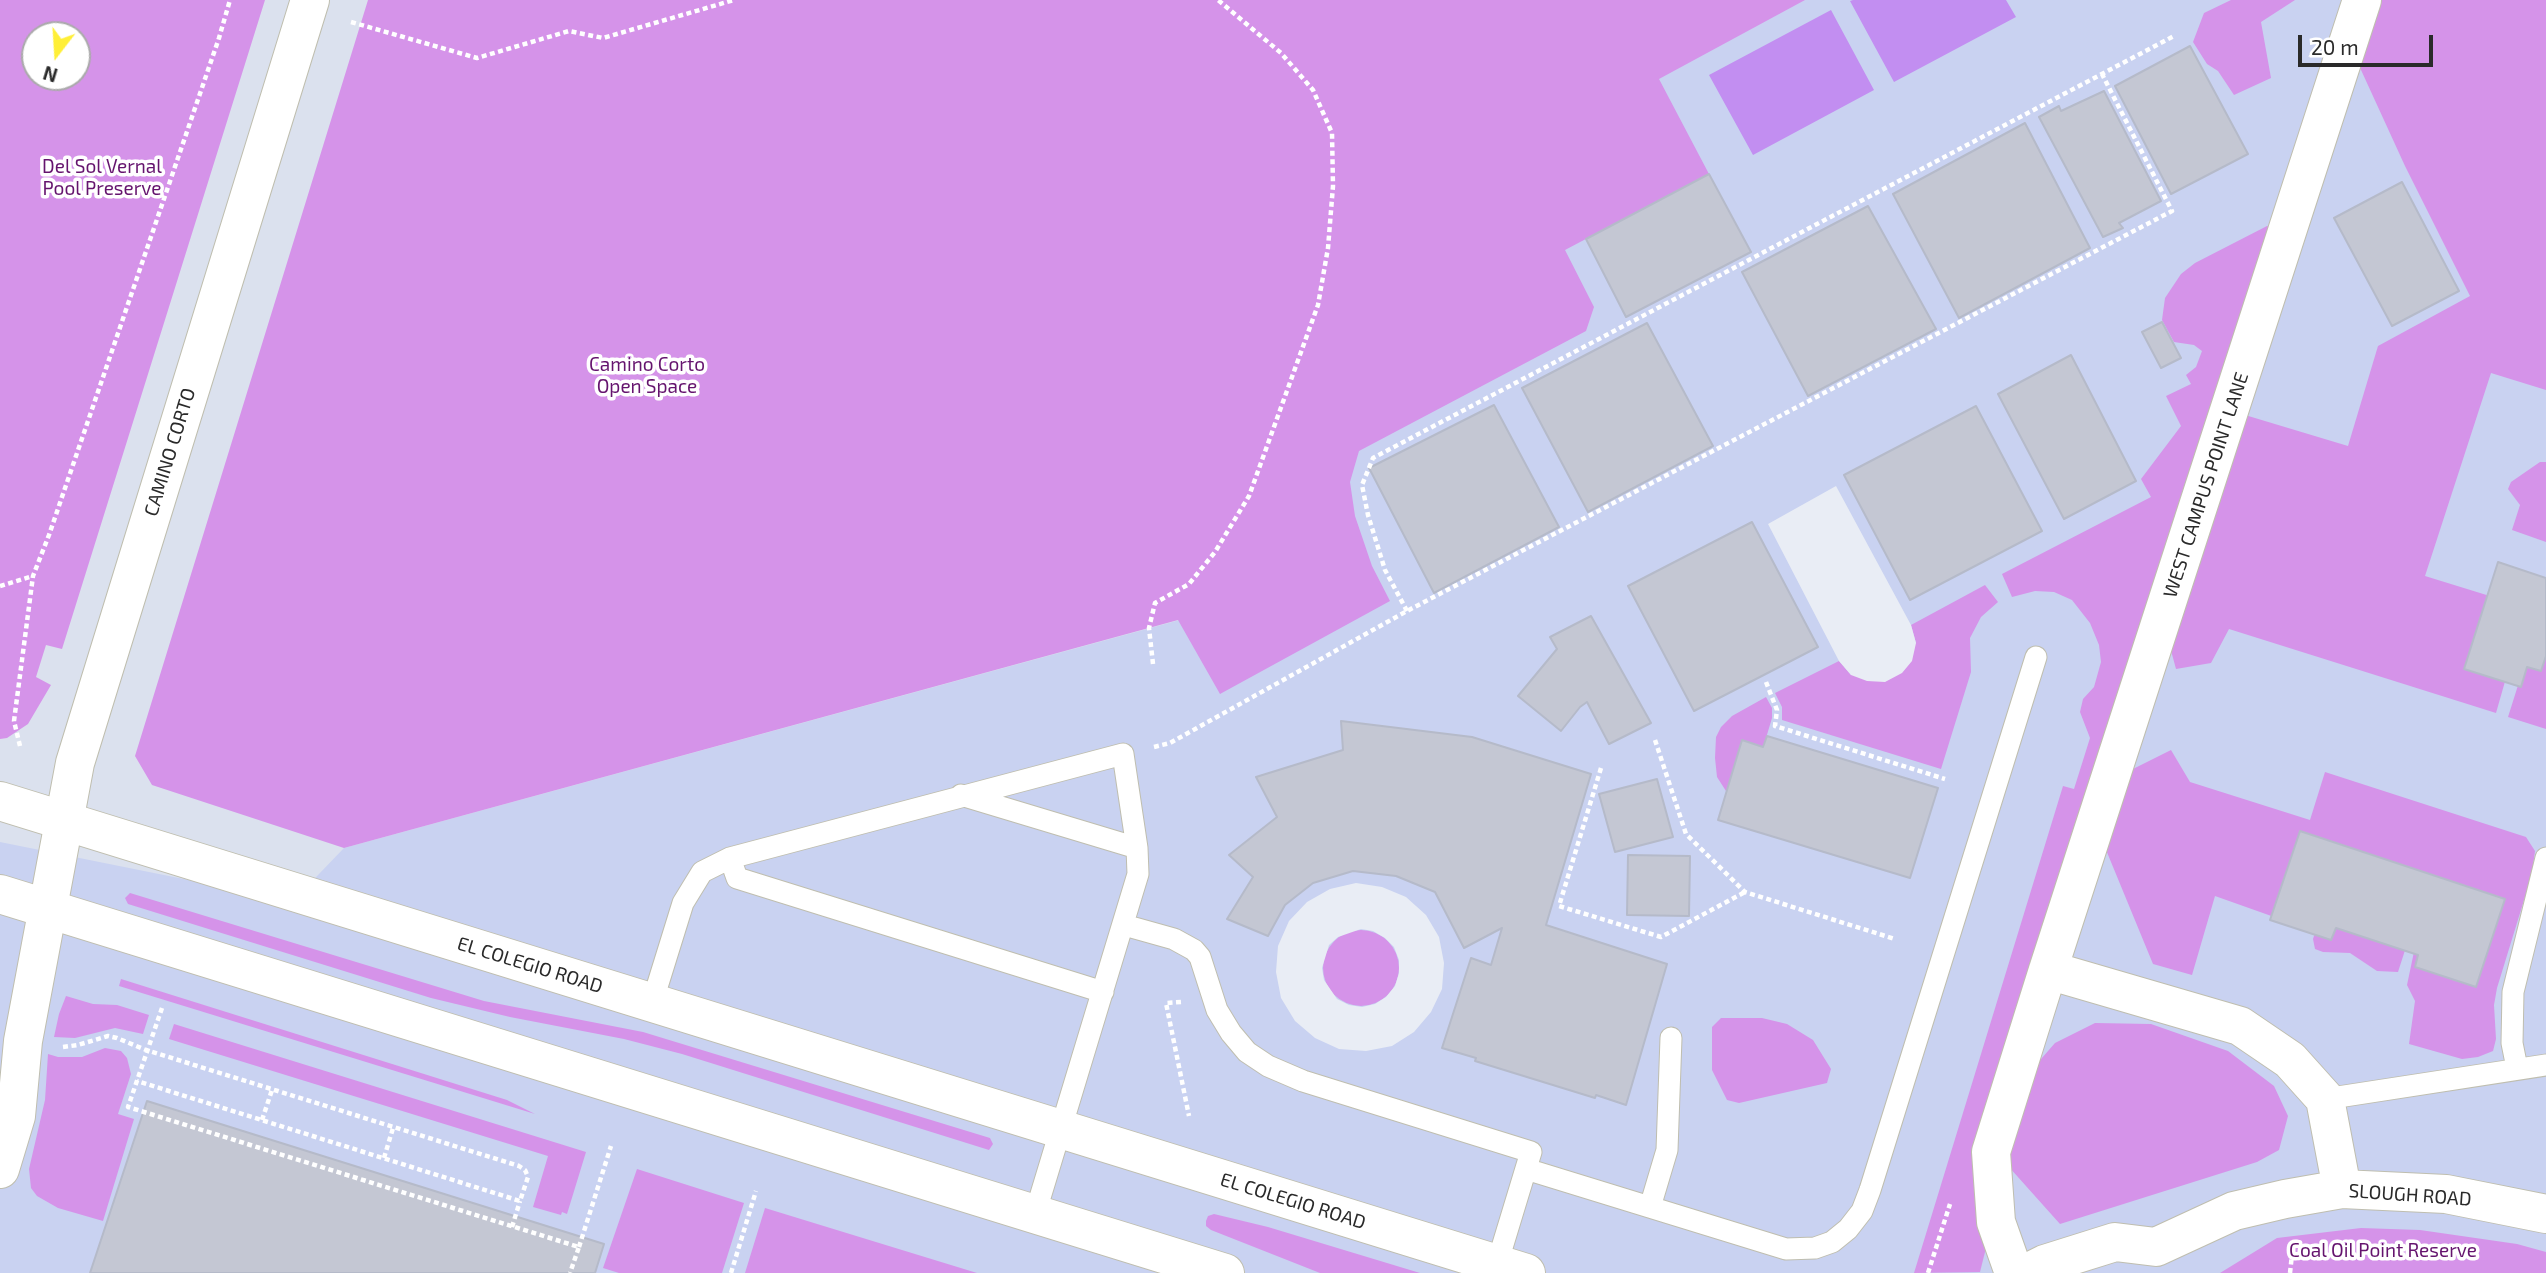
<!DOCTYPE html>
<html>
<head>
<meta charset="utf-8">
<style>
  body { margin:0 }
  #map { position:relative; width:2546px; height:1273px; overflow:hidden; background:#dbe1ee; font-family:"Exo 2",sans-serif }
  canvas { display:block }
  .north { position:absolute; left:21px; top:21px; width:70px; height:70px; box-sizing:border-box; background:#fff; border:2px solid #aaa; border-radius:50%; rotate:197deg; font-size:19px; font-weight:700; line-height:28px; text-align:center; color:#2a2a2a }
  .north::after { content:''; display:block; margin:auto; width:24px; height:32px; background:#ffef37; clip-path:polygon(50% 0,100% 100%,50% 72%,0 100%) }
  .scale { position:absolute; left:2298px; top:35px; width:135px; height:32px; box-sizing:border-box; border:4px solid #2a2a2a; border-top:0; padding-left:9px; font-size:21px; line-height:24px; white-space:nowrap; color:#2a2a2a; -webkit-text-stroke:5px #fff; paint-order:stroke }
</style>
</head>
<body>
<div id="map">
<canvas width="2546" height="1273"></canvas>
<div class="north">N</div>
<div class="scale">20 m</div>
</div>
<script>
const c = document.querySelector('canvas').getContext('2d');
c.lineJoin = 'round';
function fillPath(path, color) { c.fillStyle = color; c.fill(path, 'evenodd'); }
const shape = rows => new Path2D(rows.map(r => 'M' + r).join(''));
function trace(path, color, width, dash) { c.strokeStyle = color; c.lineWidth = width; c.lineCap = dash ? 'butt' : 'round'; c.setLineDash(dash || []); c.stroke(path); }
function write(font, color, halo, rows, align = 'center') {
  c.font = font + ' "Exo 2",sans-serif'; c.lineWidth = 7; c.setLineDash([]); c.textBaseline = 'middle'; c.strokeStyle = halo; c.fillStyle = color; for (const [text, x, y, turn = 0] of rows) {
    c.save(); c.translate(x, y); c.rotate((+turn || 0) * Math.PI / 180); c.textAlign = isNaN(turn) ? turn : align; if (halo) c.strokeText(text, 0, 0); c.fillText(text, 0, 0); c.restore();
  }
}
const education = shape([
  [1463,0,2546,0,2546,1273,0,1273,0,842,293,901,344,848,1275,594]
]);
const green = shape([
  [0,0,265,0,62,649,46,645,36,677,51,685,28,724,7,738,0,739],
  [77,35,77,77,35,77,35,35],
  [368,0,1805,0,1659,79,1709,174,1565,250,1594,307,1586,331,1359,451,1350,482,1355,516,1372,566,1390,601,1220,694,1178,620,344,848,152,785,135,756],
  [2231,0,2295,0,2261,22,2271,78,2234,95,2218,71,2207,64,2193,42,2204,13],
  [2376,0,2546,0,2546,390,2491,373,2425,576,2493,597,2506,678,2496,713,2229,629,2211,663,2176,669,2169,643,2245,415,2348,446,2378,346,2470,296,2405,166,2356,59],
  [2267,226,2274,228,1975,1157,1986,1248,1980,1272,1914,1273,2063,786,2074,789,2090,738,2080,712,2083,699,2094,687,2101,662,2099,645,2090,623,2072,600,2054,592,2035,591,2012,597,2002,574,2151,497,2141,479,2181,426,2166,396,2191,384,2186,375,2196,367,2202,351,2194,345,2174,342,2162,320,2165,298,2181,274,2195,263],
  [2540,462,2546,462,2546,542,2512,530,2520,505,2508,489,2511,482],
  [1985,585,1998,602,1981,617,1970,638,1971,672,1941,769,1782,720,1782,707,1775,693,1839,661,1851,675,1916,643,1911,625],
  [2546,630,2546,729,2508,717,2526,660],
  [1766,697,1772,708,1772,718,1745,808,1735,805,1717,777,1715,758,1716,737,1721,727,1732,716],
  [2171,750,2190,782,2310,820,2325,772,2526,837,2535,851,2532,874,2497,988,2494,1005,2496,1039,2493,1051,2478,1057,2462,1059,2409,1044,2415,1001,2407,985,2415,947,2497,904,2277,918,2215,896,2192,975,2153,964,2104,845,2125,773],
  [130,893,484,1001,643,1032,990,1138,993,1144,989,1150,682,1054,624,1039,510,1017,431,998,128,904,125,898],
  [2334,921,2407,944,2398,972,2377,971,2350,953,2323,952,2315,949,2313,939,2317,927],
  '1323 968a38 38 0 1 1 76 0a38 38 0 1 1-76 0Z',
  [121,979,507,1100,535,1114,119,986],
  [66,996,93,1004,117,1005,149,1015,143,1034,115,1028,75,1038,54,1037,59,1014],
  [1721,1018,1762,1018,1787,1024,1813,1040,1831,1069,1827,1083,1739,1103,1727,1100,1712,1070,1712,1027],
  [2095,1023,2151,1024,2228,1051,2274,1086,2288,1116,2279,1150,2257,1162,2060,1224,2009,1167,2014,1119,2028,1074,2055,1043],
  [174,1024,586,1152,567,1214,562,1212,561,1215,533,1207,548,1156,169,1039],
  [105,1048,121,1051,127,1058,131,1074,118,1114,134,1119,103,1221,58,1208,37,1196,31,1188,29,1169,45,1100,48,1054,58,1057,82,1057],
  [637,1169,744,1203,722,1273,619,1273,603,1268],
  [765,1208,977,1273,745,1273],
  [1214,1214,1268,1227,1420,1273,1320,1273,1211,1230,1206,1226,1206,1221,1208,1216],
  [2361,1228,2420,1230,2517,1244,2546,1252,2546,1273,2220,1273,2277,1238]
]);
const pitch = shape([
  [1853,0,2006,0,2016,17,1894,82,1850,1],
  [1831,10,1874,90,1753,155,1709,75]
]);
const plaza = shape([
  [1836,486,1911,625,1916,643,1912,661,1902,673,1885,682,1867,681,1851,675,1839,661,1768,524],
  [1356,883,1382,887,1406,897,1426,915,1439,937,1444,963,1442,989,1431,1012,1414,1032,1392,1046,1366,1051,1339,1049,1315,1038,1295,1021,1281,998,1276,972,1278,946,1289,921,1307,902,1330,889],
  [1361,929,1373,931,1385,938,1394,947,1399,960,1399,973,1395,986,1386,997,1375,1004,1362,1007,1349,1005,1337,999,1324,980,1322,968,1329,945,1338,937]
]);
const building = shape([
  [2190,46,2248,154,2171,194,2115,86,2190,46],
  [2104,91,2161,201,2119,223,2123,228,2103,237,2039,117,2059,106,2061,111,2104,91],
  [2025,123,2090,248,1959,318,1893,194,2025,123],
  [1709,174,1751,252,1626,317,1586,239,1709,174],
  [2402,182,2459,291,2392,326,2334,218,2402,182],
  [1868,206,1936,329,1808,396,1742,272,1868,206],
  [2162,322,2181,358,2161,368,2142,332,2162,322],
  [1647,323,1713,446,1588,512,1522,388,1647,323],
  [2071,355,2136,481,2064,519,1998,394,2071,355],
  [1494,405,1559,527,1434,593,1369,468,1494,405],
  [1976,406,2042,531,1910,600,1844,475,1976,406],
  [1752,522,1818,647,1694,711,1628,586,1752,522],
  [2498,562,2546,578,2546,656,2541,671,2527,667,2521,687,2464,669,2498,562],
  [1591,616,1651,723,1609,744,1587,702,1580,707,1561,731,1518,696,1557,649,1550,637,1591,616],
  [1341,721,1472,737,1591,774,1546,925,1667,964,1626,1105,1596,1095,1595,1098,1475,1061,1476,1058,1442,1048,1471,958,1491,965,1502,928,1464,948,1435,892,1396,876,1353,871,1313,883,1285,905,1268,936,1227,919,1253,877,1229,855,1277,817,1256,777,1343,750,1341,721],
  [1767,736,1938,788,1910,878,1718,820,1742,740,1763,747,1767,736],
  [1657,779,1673,837,1615,852,1599,794,1657,779],
  [2300,831,2505,899,2476,987,2415,967,2418,955,2336,928,2331,940,2270,920,2300,831],
  [1628,855,1690,856,1689,916,1627,915,1628,855],
  [147,1101,604,1244,595,1273,90,1273,147,1101]
]);
const path = shape([
  [351,22,477,58,569,31,603,38,734,0],
  [0,586,33,576],
  [1407,611,1385,570,1368,515,1362,485,1373,458,2174,36],
  [1153,664,1149,628,1155,603,1189,584,1215,552,1249,496,1318,305,1328,248,1333,186,1332,133,1313,90,1281,53,1218,0],
  [1766,682,1777,710,1775,726,1945,779],
  [1655,740,1686,834,1745,892,1895,939],
  [20,746,14,721,33,576,49,535,219,38,230,0],
  [1154,747,1170,743,1407,611,2172,211,2102,74],
  [1601,768,1559,906,1661,937,1745,892],
  [1181,1002,1166,1003,1189,1116],
  [162,1008,128,1107,579,1247,570,1273],
  [63,1047,78,1045,108,1036,117,1038,146,1050,519,1166,525,1170,528,1177,520,1201,137,1081],
  [262,1120,272,1090],
  [384,1158,393,1128],
  [512,1227,520,1201],
  [579,1247,611,1146],
  [731,1273,756,1191],
  [1928,1273,1950,1204],
  [2290,1273,2293,1245]
]);
const service = shape([
  [961,795,1137,848],
  [730,858,737,878,1103,992],
  [1124,925,1174,939,1194,950,1200,957,1217,1010,1231,1033,1247,1052,1268,1066,1303,1081,1531,1152,1497,1264],
  [652,1003,683,903,702,872,730,858,1123,754,1137,848,1138,874,1035,1214],
  [2517,1068,2512,1043,2513,992,2546,858],
  [2325,1099,2546,1065],
  [1526,1169,1786,1249,1815,1248,1832,1242,1848,1229,1862,1211,1870,1190,2036,657],
  [1650,1207,1667,1150,1671,1038]
]);
const minor = shape([
  [2048,970,2362,0],
  [0,1169,16,1116,23,1041,75,763,310,0],
  [2014,1273,1996,1222,1991,1152,2048,970,2240,1026,2290,1060,2325,1099,2342,1189],
  [2027,1273,2045,1264,2115,1242,2156,1247,2234,1211,2285,1199,2342,1189,2446,1194,2546,1214]
]);
const secondary = shape([
  [0,801,1526,1273],
  [0,894,1225,1273]
]);
const parkNames = [
  ["Del Sol Vernal",102,167],
  ["Pool Preserve",102,189],
  ["Camino Corto",647,365],
  ["Open Space",647,387],
  ["Coal Oil Point Reserve",2383,1251]
];
const streetNames = [
  ["CAMINO CORTO",170,452,-73],
  ["WEST CAMPUS POINT LANE",2206,485,-72],
  ["EL COLEGIO ROAD",530,965,17],
  ["SLOUGH ROAD",2410,1195,4],
  ["EL COLEGIO ROAD",1293,1201,17]
];
fillPath(education, '#c9d2f1');
fillPath(green, '#d593e9');
fillPath(pitch, '#c28ef1');
fillPath(plaza, '#e9edf5');
fillPath(building, '#c4c7d3');
trace(building, '#b5bac9', 2);
trace(service, '#bfbeaf', 23);
trace(minor, '#bfbeaf', 40);
trace(secondary, '#bfbeaf', 40);
trace(path, '#fff', 4.5, [5, 3.5]);
trace(service, '#fff', 21);
trace(minor, '#fff', 38);
trace(secondary, '#fff', 38);
write('19px', '#65146e', '#fff', parkNames);
write('19px', '#2a2a2a', '#fff', streetNames);
</script>
</body>
</html>
